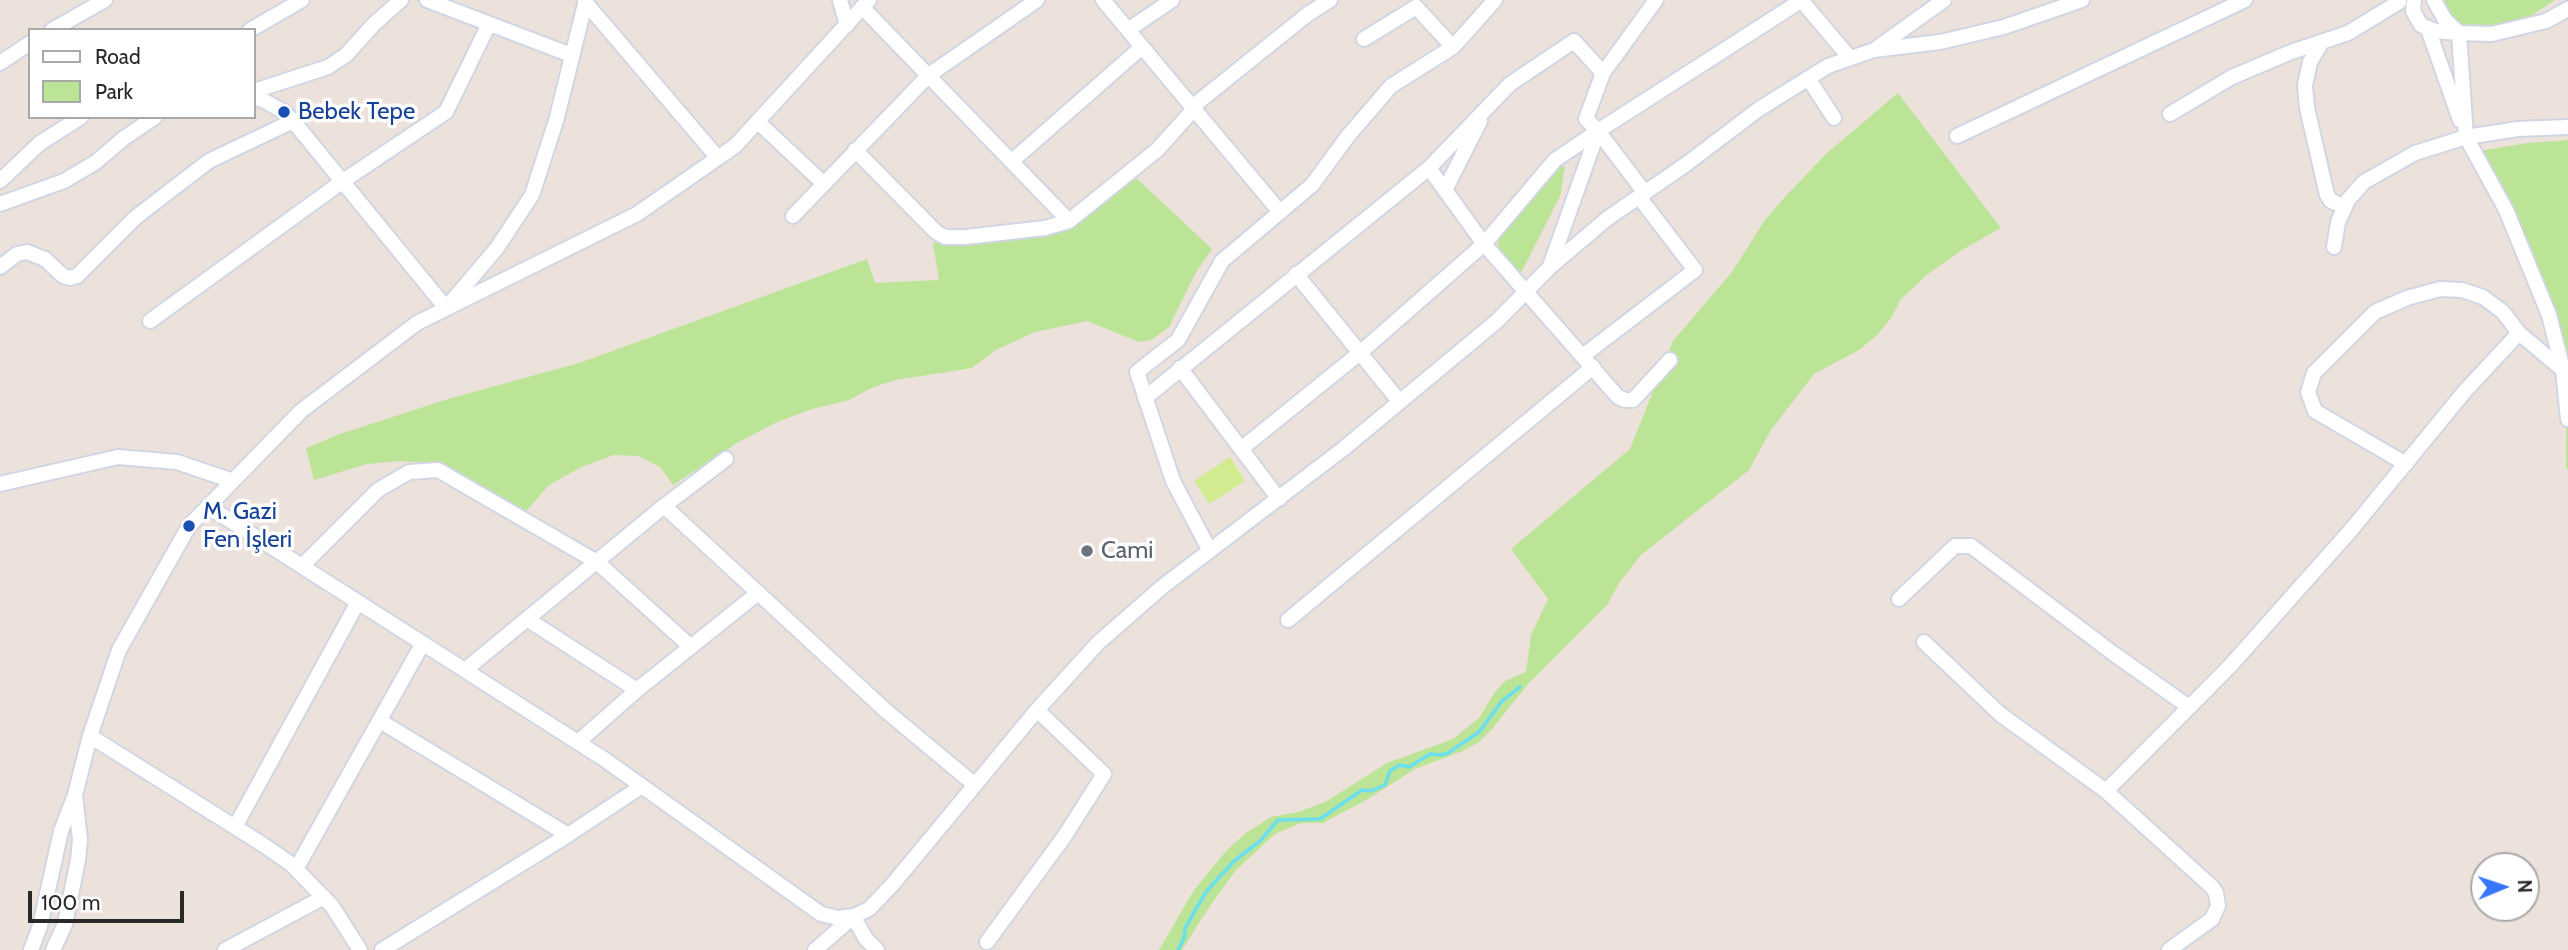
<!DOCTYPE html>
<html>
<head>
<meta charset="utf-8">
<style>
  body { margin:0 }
  #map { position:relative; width:2568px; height:950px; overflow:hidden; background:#ece2db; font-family:Cabin,sans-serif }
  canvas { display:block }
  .legend { position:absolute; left:28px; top:28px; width:228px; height:91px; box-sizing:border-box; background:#fff; border:2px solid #a9a9a9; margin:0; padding:9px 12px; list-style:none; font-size:21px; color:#292929 }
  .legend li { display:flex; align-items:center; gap:14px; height:35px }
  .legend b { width:35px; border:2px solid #a9a9a9 }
  .north { position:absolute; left:2470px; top:852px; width:70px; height:70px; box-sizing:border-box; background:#fff; border:2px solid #a9a9a9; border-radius:50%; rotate:88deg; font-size:19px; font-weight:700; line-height:28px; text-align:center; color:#292929 }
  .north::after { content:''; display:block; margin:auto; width:24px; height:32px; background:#3776fd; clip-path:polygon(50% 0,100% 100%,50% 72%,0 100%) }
  .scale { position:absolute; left:28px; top:891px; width:156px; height:32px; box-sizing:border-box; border:4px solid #292929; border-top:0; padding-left:9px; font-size:21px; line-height:24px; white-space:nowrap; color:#292929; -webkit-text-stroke:5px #fff; paint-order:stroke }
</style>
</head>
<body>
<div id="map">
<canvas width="2568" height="950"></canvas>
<ul class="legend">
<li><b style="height:9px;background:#fff"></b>Road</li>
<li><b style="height:19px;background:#bbe496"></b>Park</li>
</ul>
<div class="north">N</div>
<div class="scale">100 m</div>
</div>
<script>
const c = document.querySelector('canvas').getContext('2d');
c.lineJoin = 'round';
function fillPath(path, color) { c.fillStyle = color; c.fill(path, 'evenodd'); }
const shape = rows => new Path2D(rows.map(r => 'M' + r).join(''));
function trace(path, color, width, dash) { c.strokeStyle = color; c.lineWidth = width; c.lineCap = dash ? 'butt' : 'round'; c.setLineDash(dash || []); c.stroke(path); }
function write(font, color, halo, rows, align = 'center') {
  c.font = font + ' Cabin,sans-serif'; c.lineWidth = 7; c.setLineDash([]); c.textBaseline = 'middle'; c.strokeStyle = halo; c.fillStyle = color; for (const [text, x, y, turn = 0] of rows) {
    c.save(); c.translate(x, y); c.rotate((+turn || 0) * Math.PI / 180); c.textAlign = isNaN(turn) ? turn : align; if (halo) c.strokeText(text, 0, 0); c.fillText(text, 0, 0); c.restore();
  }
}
const green = shape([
  [2444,0,2555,0,2529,17,2496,27,2471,30,2450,29,2443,17],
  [1898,93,2001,228,1962,250,1928,274,1901,299,1891,318,1877,335,1859,350,1814,374,1771,430,1749,470,1641,555,1619,583,1607,605,1528,684,1492,729,1479,742,1463,751,1415,769,1368,799,1323,823,1301,823,1275,834,1236,870,1208,909,1182,950,1159,950,1194,890,1227,850,1246,833,1271,817,1298,812,1325,802,1387,763,1453,739,1479,718,1495,692,1505,681,1526,672,1531,635,1548,599,1511,549,1630,449,1673,341,1732,272,1765,220,1785,197,1827,153],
  [2568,140,2568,470,2566,468,2567,375,2536,266,2518,220,2479,151,2527,143],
  [1560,166,1565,167,1560,196,1522,271,1517,273,1497,250,1499,239,1509,224],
  [1133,175,1212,249,1196,272,1169,327,1151,340,1139,342,1087,321,1035,332,996,350,972,368,895,380,871,388,849,400,812,409,777,422,737,443,673,485,660,467,639,456,614,455,581,467,549,485,521,517,431,463,399,461,367,464,314,480,306,448,340,434,448,399,579,363,867,259,875,283,939,280,933,243,1047,234]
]);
const pitch = shape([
  [1230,457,1245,481,1209,504,1194,481]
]);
const stream = shape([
  [1178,950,1184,938,1185,928,1206,892,1233,862,1260,841,1278,820,1320,819,1362,790,1371,791,1385,785,1390,771,1400,765,1409,767,1430,754,1441,755,1448,753,1479,732,1502,701,1520,687]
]);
const minor = shape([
  [427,0,571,55],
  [840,0,847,25],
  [1103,0,1280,212],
  [1801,0,1850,58],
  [2414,0,2413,11,2421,25,2435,31,2459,33,2492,34,2546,21,2568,9],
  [2434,0,2445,20,2459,33,2466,137,2506,210,2549,315,2563,370,2568,419],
  [585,2,718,158],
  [862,7,1069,221],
  [2428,29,2460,120],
  [52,30,105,0],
  [250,30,302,0],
  [1128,30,1172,0],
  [1364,39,1416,7,1453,47],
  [2322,42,2310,62,2305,85,2307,108,2327,195,2331,201,2345,207],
  [1877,48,1944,0],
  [0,63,30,43],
  [1808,78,1834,118],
  [254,91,328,67,346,55,374,24,401,0],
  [254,97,263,100,284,112,293,121,446,308,497,248,532,195,556,121,586,0],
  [1192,107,1308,14,1330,0],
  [2170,114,2232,77,2291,52,2348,33,2399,2],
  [758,122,824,184],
  [1957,136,2245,0],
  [855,150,936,232,945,237,966,237,1045,228,1069,221,1157,150,1194,109],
  [1012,161,1142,47],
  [1429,168,1484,244,1618,397,1625,400,1633,400,1670,360],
  [0,181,40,143,81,117],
  [1446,188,1480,121],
  [1645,193,1598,131,1586,119,1603,73,1656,0],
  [0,204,64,181,96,162,124,138,155,117],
  [793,216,929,75,1037,0],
  [2334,247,2338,222,2348,200,2364,182,2415,153,2466,137,2518,129,2568,127],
  [1550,266,1598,131,1802,0],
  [0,267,17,254,27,252,45,259,63,276,70,278,77,276,136,217,209,161,293,121],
  [1296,274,1399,401],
  [150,321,343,181,446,112,489,24],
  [1584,355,1695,270,1639,197],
  [1180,368,1279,499],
  [1145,398,1429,168,1510,84,1574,41,1603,73],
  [1241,449,1361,352,1484,244,1555,160,1598,131],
  [2406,464,2315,411,2308,392,2314,373,2375,312,2407,298,2440,289,2462,290,2483,297,2503,312,2519,333],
  [0,484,118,457,177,462,233,481],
  [664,506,885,710,975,785],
  [209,507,604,759,821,914,838,918,854,916,869,909,892,885,1037,710,1098,643,1162,587,1343,449,1497,321,1550,267,1608,218,1685,165,1759,109,1828,66,1874,50,1940,42,2004,27,2082,0],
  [1210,551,1173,481,1137,372,1178,340,1222,261,1312,185,1348,136,1391,86,1453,47,1495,0],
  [302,566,378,490,409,472,438,470,597,562,691,647],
  [1899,599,1955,546,1971,546,2114,654,2189,707],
  [527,619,637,690],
  [1288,620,1593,367],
  [1924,642,2000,714,2106,791,2212,887,2216,893,2218,906,2212,919,2169,950],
  [465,670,664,506,726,459],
  [380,721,568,835],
  [90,736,262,844,291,864,332,906,360,950],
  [578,742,637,690,758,593],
  [2106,791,2231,665,2351,530,2465,391,2519,333,2563,370],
  [235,827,358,602],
  [296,869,423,643],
  [854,918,866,939,877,950],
  [987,942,1064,837,1104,774,1037,710],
  [31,950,40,926,61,831,75,795,90,736,119,650,189,526,301,411,417,323,637,214,735,146,869,0],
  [53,950,65,924,78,860,80,839,75,796],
  [225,950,324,897],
  [382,950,568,835,642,786],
  [815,950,854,916]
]);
const markers = [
  [284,112,7,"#1a4fb4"],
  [189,526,7,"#1a4fb4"],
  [1087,551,7,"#6b7280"]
];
const transitNames = [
  ["Bebek Tepe",298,112],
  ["M. Gazi",203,512],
  ["Fen İşleri",203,540]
];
const worshipNames = [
  ["Cami",1101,551]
];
fillPath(green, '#bbe496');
fillPath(pitch, '#d1eb91');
trace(stream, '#6bdff0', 3.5);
trace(minor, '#d0d6e3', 18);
trace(minor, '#fff', 14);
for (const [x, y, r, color] of markers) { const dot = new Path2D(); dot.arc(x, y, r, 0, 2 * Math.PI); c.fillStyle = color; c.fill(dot); trace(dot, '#fff', 2.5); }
write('24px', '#164399', '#fff', transitNames, 'left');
write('24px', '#5b616d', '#fff', worshipNames, 'left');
</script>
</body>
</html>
